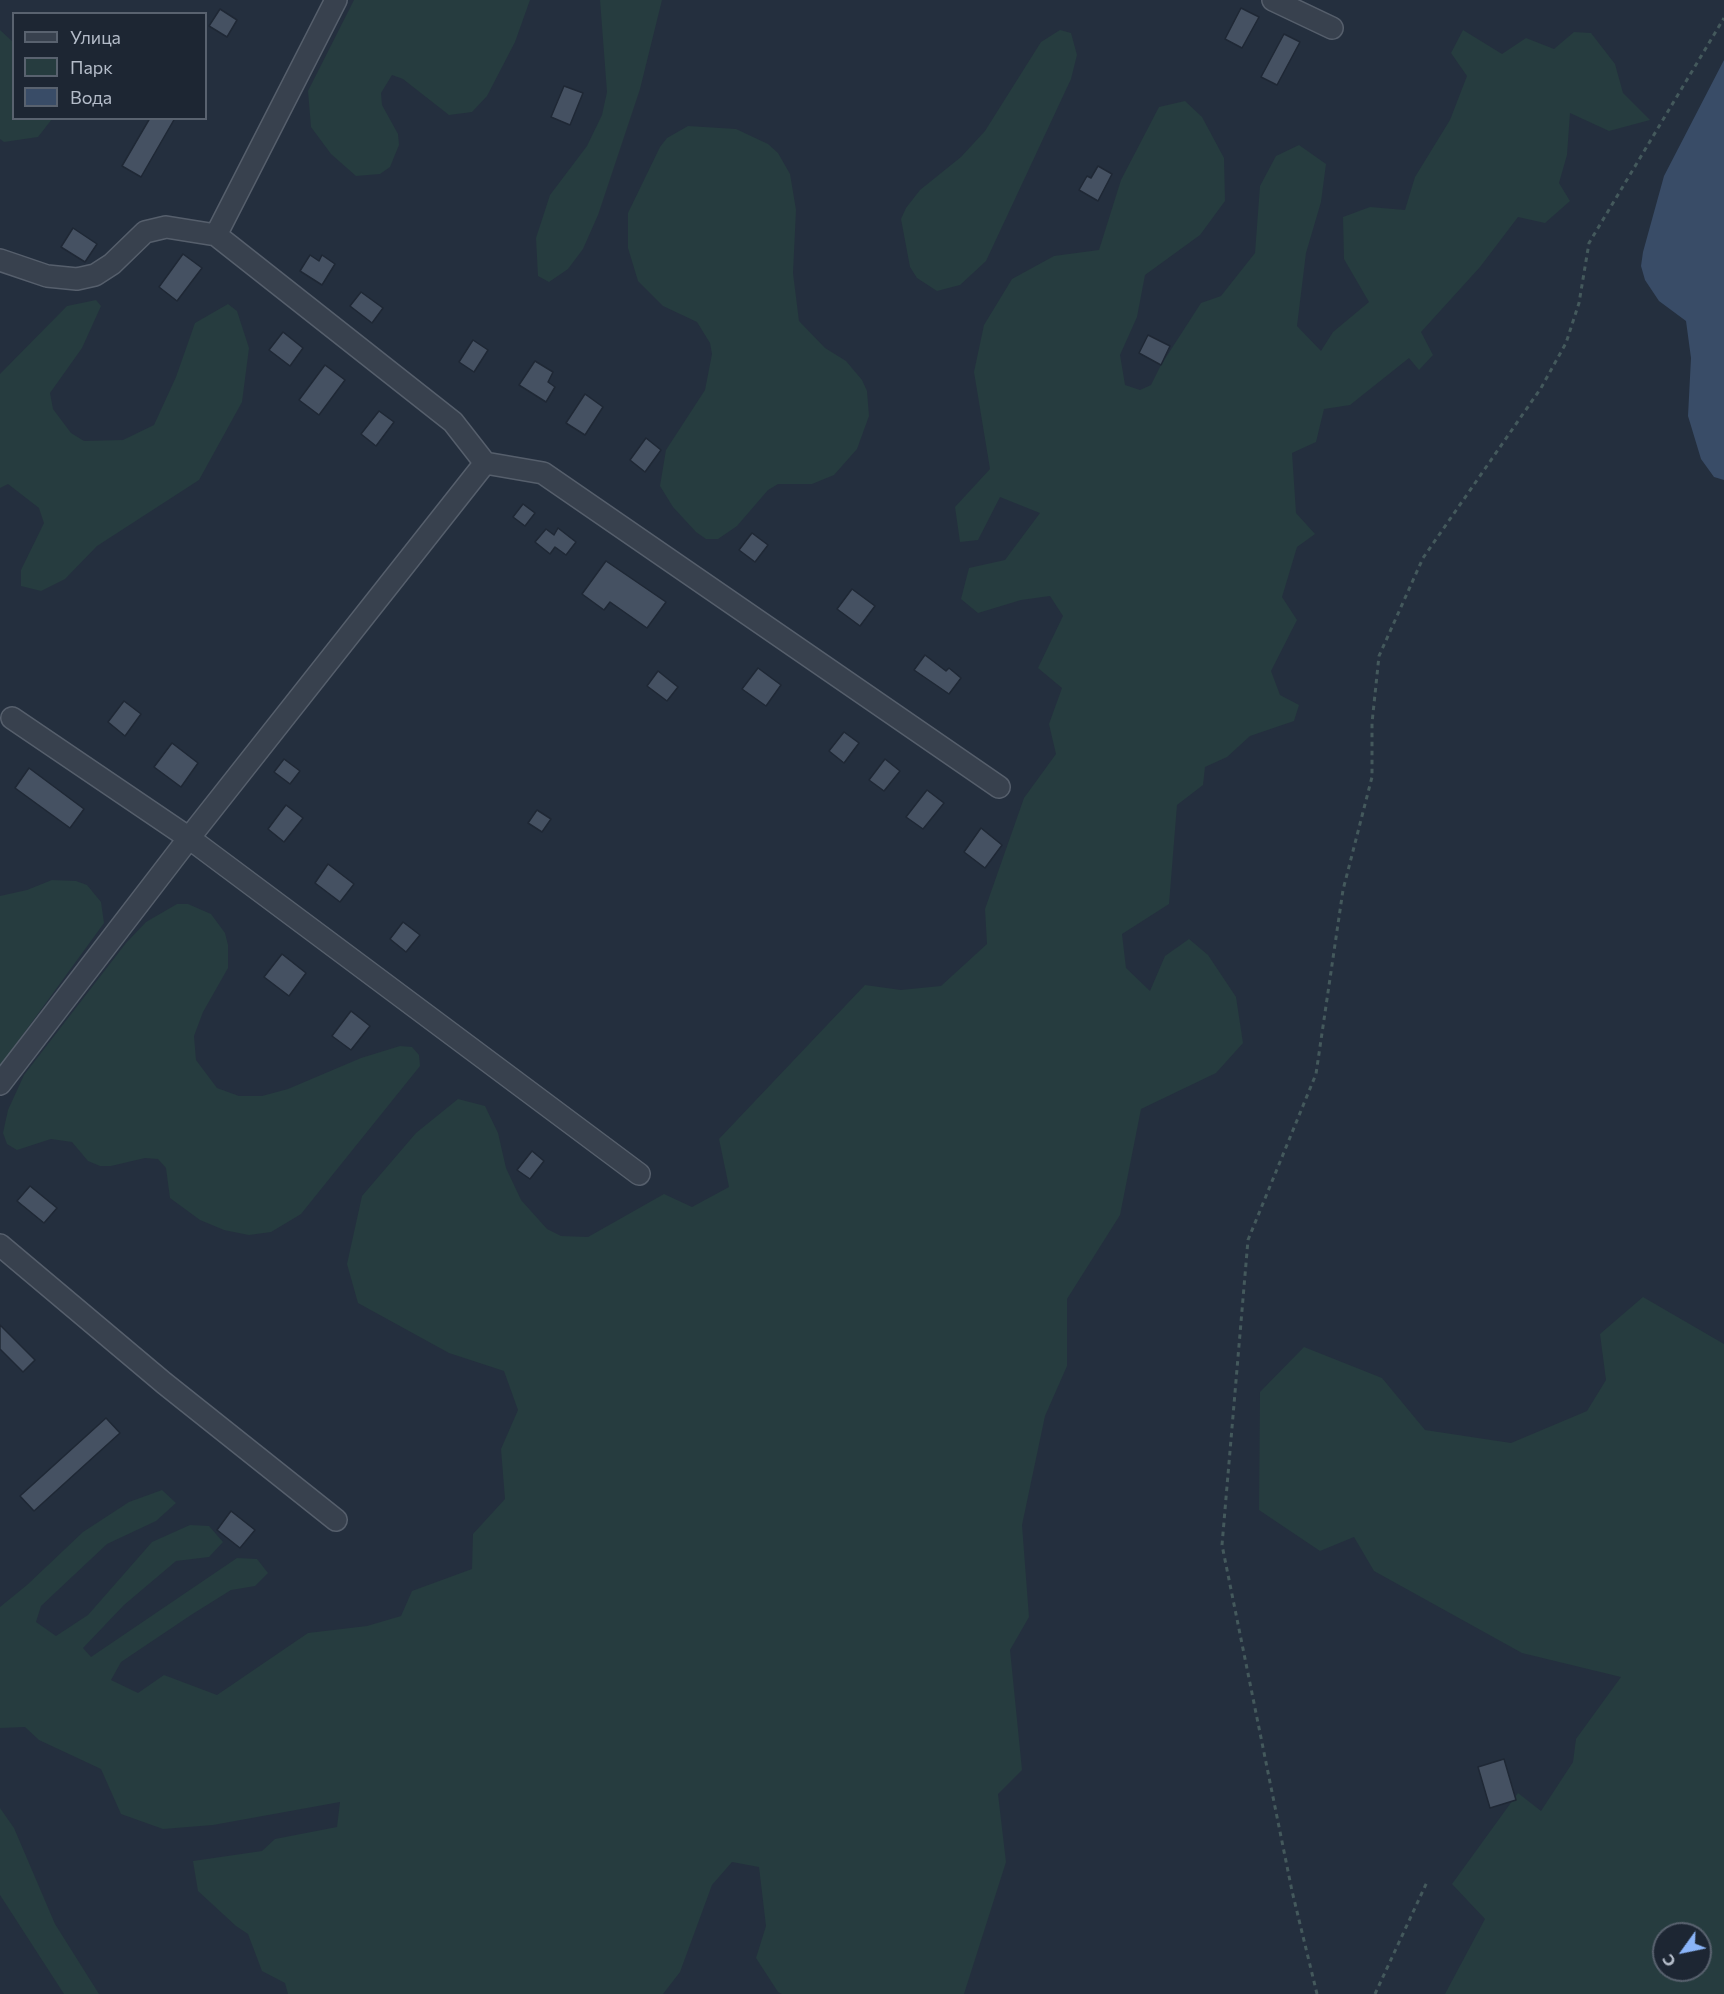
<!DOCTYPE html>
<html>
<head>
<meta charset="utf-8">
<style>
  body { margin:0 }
  #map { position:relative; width:1724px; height:1994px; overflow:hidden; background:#242f3e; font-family:Commissioner,sans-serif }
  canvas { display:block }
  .legend { position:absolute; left:12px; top:12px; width:195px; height:108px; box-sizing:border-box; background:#1d2633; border:2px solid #59626f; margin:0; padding:8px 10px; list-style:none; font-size:18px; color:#b4bcc9 }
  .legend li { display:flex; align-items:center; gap:12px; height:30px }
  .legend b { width:30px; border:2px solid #59626f }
  .north { position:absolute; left:1652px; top:1922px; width:60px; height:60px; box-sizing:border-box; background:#1d2633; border:2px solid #59626f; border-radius:50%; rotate:237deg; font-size:16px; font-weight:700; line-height:24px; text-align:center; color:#b4bcc9 }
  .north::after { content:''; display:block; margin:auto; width:21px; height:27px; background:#8ab4f8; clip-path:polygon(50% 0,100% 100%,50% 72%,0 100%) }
</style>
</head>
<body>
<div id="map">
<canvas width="1724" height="1994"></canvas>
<ul class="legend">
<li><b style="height:8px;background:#38414e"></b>Улица</li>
<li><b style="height:16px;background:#263c3f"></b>Парк</li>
<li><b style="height:16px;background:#394c67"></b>Вода</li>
</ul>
<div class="north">С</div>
</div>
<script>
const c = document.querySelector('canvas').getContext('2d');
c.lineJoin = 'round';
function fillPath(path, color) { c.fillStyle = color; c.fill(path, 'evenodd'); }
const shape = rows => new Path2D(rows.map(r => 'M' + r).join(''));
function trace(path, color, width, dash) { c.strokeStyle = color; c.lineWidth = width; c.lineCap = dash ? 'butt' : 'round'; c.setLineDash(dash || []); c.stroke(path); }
const green = shape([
  [354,0,530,0,515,42,487,96,472,112,449,115,403,79,392,75,381,93,382,105,398,134,399,145,390,167,380,174,356,176,331,154,311,127,308,91],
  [600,0,662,0,640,89,598,215,583,249,568,269,549,282,538,276,536,238,550,195,587,146,602,115,607,92],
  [0,30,13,42,14,118,52,119,38,137,4,142,0,139],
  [1060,30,1071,33,1077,55,1071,79,986,261,960,285,937,291,917,278,910,267,901,219,906,208,920,190,961,157,985,131,1041,42],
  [1463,30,1502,54,1526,38,1554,49,1574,32,1591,33,1615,64,1623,93,1650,120,1609,131,1570,113,1567,155,1559,183,1570,201,1545,223,1518,217,1480,267,1421,332,1433,355,1419,370,1409,358,1350,405,1324,409,1316,442,1292,453,1296,513,1315,534,1297,547,1282,597,1297,620,1271,671,1280,695,1299,705,1294,721,1250,736,1227,757,1205,767,1203,785,1177,805,1169,904,1122,934,1126,968,1150,991,1165,956,1189,939,1208,955,1236,997,1243,1043,1216,1073,1141,1109,1120,1215,1067,1299,1067,1366,1045,1416,1022,1525,1029,1617,1010,1650,1022,1770,998,1794,1006,1862,964,1994,782,1994,778,1992,756,1958,766,1926,759,1867,732,1862,712,1885,680,1972,663,1994,288,1994,285,1983,262,1971,248,1934,236,1926,198,1891,193,1861,262,1851,275,1839,337,1827,340,1802,213,1825,163,1829,121,1814,101,1769,39,1740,25,1727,0,1728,0,1607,27,1585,83,1532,129,1502,162,1490,176,1503,156,1521,107,1544,41,1606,36,1622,56,1636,88,1615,152,1542,190,1525,209,1526,223,1542,209,1557,176,1561,124,1605,83,1648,91,1657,237,1558,257,1559,268,1573,255,1586,231,1590,191,1615,121,1662,111,1680,138,1693,164,1675,217,1695,308,1633,367,1626,401,1616,412,1591,472,1569,473,1534,505,1499,501,1449,518,1410,504,1371,449,1353,358,1303,347,1264,362,1196,416,1133,458,1099,485,1106,498,1133,506,1168,521,1200,547,1229,561,1236,588,1237,664,1194,692,1207,729,1187,719,1139,865,985,901,990,941,986,987,944,985,909,1024,798,1056,754,1049,724,1062,688,1038,668,1063,616,1050,596,1021,600,978,613,961,599,969,568,1005,560,1040,513,1000,497,978,540,960,542,955,507,990,469,974,372,984,325,1012,279,1054,256,1099,250,1121,180,1159,107,1185,101,1202,117,1224,158,1225,201,1200,235,1145,275,1137,317,1120,355,1125,385,1140,390,1151,385,1161,365,1201,303,1221,296,1255,253,1260,186,1276,156,1299,145,1326,164,1321,202,1306,253,1297,326,1321,351,1333,332,1369,302,1344,259,1343,217,1370,207,1405,210,1415,177,1450,120,1467,76,1451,53],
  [688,126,736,129,768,144,778,153,790,174,796,210,793,273,799,321,825,348,846,361,862,380,867,391,869,416,857,449,834,475,812,484,778,484,768,490,737,526,718,539,706,539,696,532,673,507,660,486,666,450,705,390,712,354,710,343,697,322,663,306,638,281,628,248,628,213,660,147,667,138],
  [96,300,101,306,82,348,50,393,53,409,71,433,84,441,123,440,154,425,176,377,195,323,228,304,237,311,249,348,242,402,199,480,97,546,65,579,41,591,21,586,21,570,44,523,39,508,8,484,0,488,0,374,67,306],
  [52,880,76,881,87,885,101,902,104,923,0,1066,0,896,27,890],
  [177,904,188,904,211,914,225,933,228,945,228,968,203,1012,194,1036,196,1060,217,1088,239,1096,262,1096,288,1089,361,1058,400,1046,412,1047,419,1055,420,1066,301,1214,271,1232,249,1235,224,1230,200,1220,170,1198,166,1168,158,1159,145,1158,111,1166,100,1166,88,1161,72,1142,51,1139,17,1150,7,1144,3,1133,8,1110,24,1075,126,943,146,922],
  [1643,1297,1724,1344,1724,1994,1445,1994,1485,1919,1452,1884,1518,1793,1541,1811,1573,1762,1576,1739,1621,1677,1522,1653,1374,1571,1354,1537,1320,1551,1259,1510,1260,1392,1304,1347,1382,1378,1425,1430,1511,1443,1587,1411,1606,1380,1600,1334],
  [1664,1934,1700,1934,1700,1970,1664,1970],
  [0,1808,14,1828,55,1924,99,1994,64,1994,0,1895]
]);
const water = shape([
  [1724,60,1724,480,1714,477,1701,459,1688,416,1691,358,1686,321,1659,301,1645,280,1641,266,1643,252,1664,176]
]);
const building = shape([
  [1241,8,1259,17,1242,48,1225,39,1241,8],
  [220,9,237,20,227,37,209,26,220,9],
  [1284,34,1300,42,1277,85,1261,77,1284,34],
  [564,86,583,93,570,125,551,117,564,86],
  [150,118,175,118,141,177,122,166,150,118],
  [1098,166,1112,174,1098,201,1079,190,1087,176,1091,178,1098,166],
  [73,228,97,244,85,262,61,247,73,228],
  [183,254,202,268,177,301,159,287,183,254],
  [310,255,319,261,322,255,335,264,322,285,300,271,310,255],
  [361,292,383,308,372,323,350,306,361,292],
  [283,332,303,348,290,366,269,350,283,332],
  [1148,335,1170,346,1161,365,1139,353,1148,335],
  [473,340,488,350,474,372,459,362,473,340],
  [535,361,553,372,548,382,555,387,546,402,519,385,535,361],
  [325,365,345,380,319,415,299,400,325,365],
  [585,394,603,407,585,435,566,423,585,394],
  [379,411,394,422,376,446,361,434,379,411],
  [646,438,661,450,645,472,630,460,646,438],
  [523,504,535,513,525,526,513,517,523,504],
  [558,528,576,542,566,555,555,547,550,554,535,542,546,529,554,535,558,528],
  [752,533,768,545,755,562,739,550,752,533],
  [606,561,666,602,647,628,610,602,604,610,582,594,606,561],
  [852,589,875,606,860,626,837,609,852,589],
  [925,655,946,671,949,668,961,678,949,694,914,670,925,655],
  [758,668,781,685,766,706,742,689,758,668],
  [658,671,678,687,667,701,647,686,658,671],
  [124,701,141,714,125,736,108,722,124,701],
  [844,732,859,743,844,763,829,751,844,732],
  [172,743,198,763,181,787,154,767,172,743],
  [284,759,300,771,290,784,274,772,284,759],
  [885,759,900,771,884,791,869,780,885,759],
  [29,768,84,809,70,828,15,788,29,768],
  [927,790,944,803,923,829,906,817,927,790],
  [286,805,303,818,284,842,268,829,286,805],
  [537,810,551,819,542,832,528,823,537,810],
  [981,828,1002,845,985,868,964,852,981,828],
  [328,864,354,884,340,902,315,883,328,864],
  [403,922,420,935,406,952,390,939,403,922],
  [282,954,306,973,289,996,264,977,282,954],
  [351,1011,370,1026,351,1050,332,1036,351,1011],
  [532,1151,544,1161,530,1179,517,1170,532,1151],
  [30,1186,57,1208,44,1223,17,1201,30,1186],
  [0,1325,35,1360,23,1372,0,1349,0,1325],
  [106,1418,120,1433,34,1511,20,1496,106,1418],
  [231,1511,255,1530,240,1548,217,1530,231,1511],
  [1504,1759,1516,1800,1490,1808,1478,1767,1504,1759]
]);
const path = shape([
  [1317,1994,1292,1891,1222,1545,1248,1240,1316,1074,1343,890,1372,777,1372,723,1379,656,1423,558,1541,388,1566,343,1579,303,1589,243,1724,18],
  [1375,1994,1427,1882]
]);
const minor = shape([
  [1273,0,1332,28],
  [216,235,336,0],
  [0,260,47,276,77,279,95,275,112,264,145,232,166,227,216,235,453,422,485,463,543,473,999,787],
  [12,718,189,838,639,1174],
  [0,1084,189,838,485,463],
  [0,1245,164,1383,336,1520]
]);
fillPath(green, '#263c3f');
fillPath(water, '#394c67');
fillPath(building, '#455162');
trace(building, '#1f2835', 1.5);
trace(minor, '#565f6c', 24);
trace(path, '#44595c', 3, [4.5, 4.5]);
trace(minor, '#38414e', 21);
</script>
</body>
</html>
